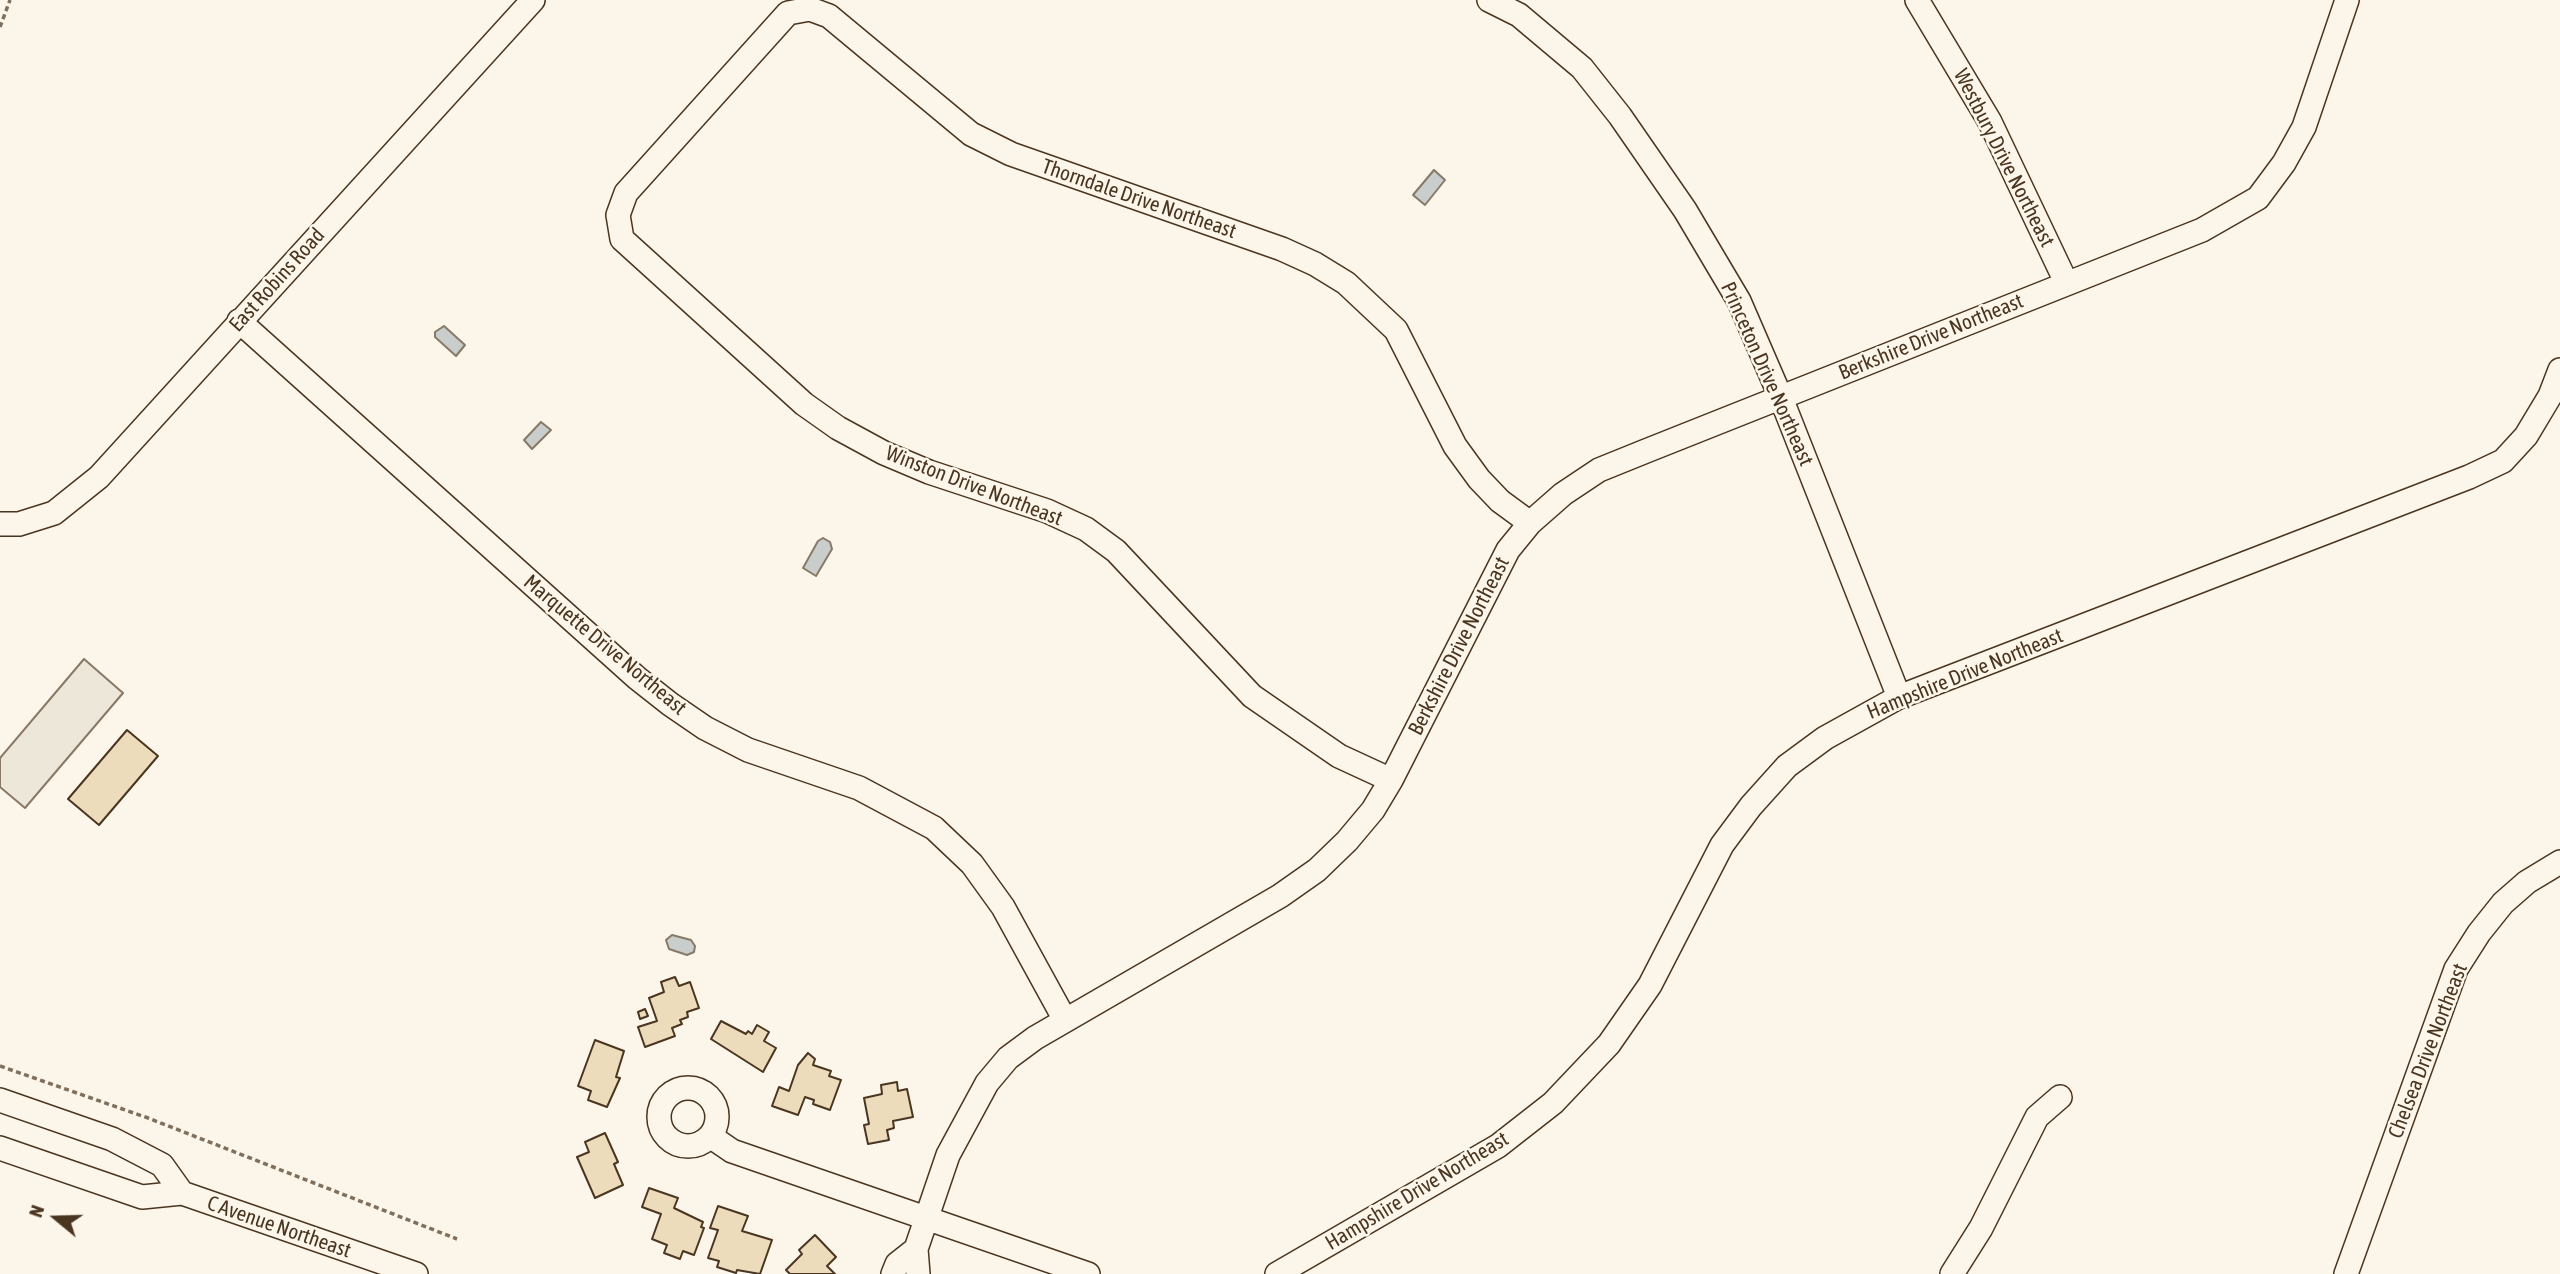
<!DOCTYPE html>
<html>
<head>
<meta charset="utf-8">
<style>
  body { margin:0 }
  #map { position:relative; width:2560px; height:1274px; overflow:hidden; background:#fbf6e9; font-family:"Asap Condensed",sans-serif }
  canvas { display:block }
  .north { position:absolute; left:21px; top:1183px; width:70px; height:70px; -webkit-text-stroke:5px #fbf6e9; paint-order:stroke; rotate:289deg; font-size:19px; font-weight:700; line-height:28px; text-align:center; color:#4a3520 }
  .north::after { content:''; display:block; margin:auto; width:24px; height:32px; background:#4a3520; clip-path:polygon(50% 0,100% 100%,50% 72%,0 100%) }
</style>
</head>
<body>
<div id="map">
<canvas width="2560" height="1274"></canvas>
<div class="north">N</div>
</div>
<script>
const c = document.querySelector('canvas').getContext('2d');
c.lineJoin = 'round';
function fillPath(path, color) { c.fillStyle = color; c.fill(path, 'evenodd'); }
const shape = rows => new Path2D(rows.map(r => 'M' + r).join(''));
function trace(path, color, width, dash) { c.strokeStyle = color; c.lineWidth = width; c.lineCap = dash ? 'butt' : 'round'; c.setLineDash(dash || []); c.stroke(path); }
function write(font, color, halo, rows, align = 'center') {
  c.font = font + ' "Asap Condensed",sans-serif'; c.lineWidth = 5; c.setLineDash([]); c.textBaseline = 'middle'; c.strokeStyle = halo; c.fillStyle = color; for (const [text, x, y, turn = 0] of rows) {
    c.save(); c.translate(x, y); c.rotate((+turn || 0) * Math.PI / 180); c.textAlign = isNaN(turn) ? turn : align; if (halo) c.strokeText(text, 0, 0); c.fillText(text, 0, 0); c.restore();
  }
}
const parking = shape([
  [84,659,123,693,25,808,0,787,0,758,84,659]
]);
const water = shape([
  [1434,170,1445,180,1425,205,1413,195,1434,170],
  [444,326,465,345,456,356,435,337,435,332,444,326],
  [541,422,551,430,532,449,524,440,541,422],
  [823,538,830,542,832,549,816,576,803,568,818,541,823,538],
  [672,935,691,940,695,946,694,952,687,955,669,949,666,940,672,935]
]);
const building = shape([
  [127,730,158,756,99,825,68,799,127,730],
  [675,977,679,986,690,982,699,1008,687,1012,688,1017,680,1020,682,1024,672,1028,675,1036,645,1047,638,1027,657,1021,649,998,664,992,661,982,675,977],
  [645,1009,648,1016,640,1019,638,1012,645,1009],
  [721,1021,746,1034,748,1031,752,1034,757,1025,769,1032,764,1041,776,1048,763,1072,711,1039,721,1021],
  [595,1040,624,1051,616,1077,620,1078,607,1107,588,1100,591,1091,578,1086,595,1040],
  [808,1053,815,1059,813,1065,831,1071,829,1076,841,1080,830,1110,813,1104,814,1100,805,1097,798,1115,772,1106,779,1087,789,1091,798,1065,808,1053],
  [897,1082,898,1091,907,1089,913,1117,893,1121,894,1128,887,1130,889,1140,868,1144,864,1125,869,1124,864,1098,882,1094,881,1085,897,1082],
  [605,1133,618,1162,614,1164,623,1185,595,1198,577,1157,589,1152,585,1142,605,1133],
  [649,1188,678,1198,674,1208,703,1222,701,1227,704,1228,694,1255,683,1251,680,1259,664,1253,667,1245,652,1239,661,1214,642,1207,649,1188],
  [718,1206,748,1216,742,1231,772,1240,760,1274,737,1270,736,1273,717,1267,719,1261,708,1258,718,1230,710,1228,718,1206],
  [815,1235,836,1257,827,1266,835,1274,790,1274,786,1270,802,1254,799,1250,815,1235]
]);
const path = shape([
  [0,27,10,0],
  [0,1066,148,1118,457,1239]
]);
const minor = shape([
  [1489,0,1519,15,1582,68,1620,116,1685,210,1739,301,1781,398,1899,697],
  [1917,0,1990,122,2066,282],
  [239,321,637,678,670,704,705,728,748,750,859,788,934,828,972,864,1003,907,1065,1020],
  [0,524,19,524,54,513,99,477,533,0],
  [1391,780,1339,756,1252,696,1116,551,1086,529,1047,511,929,472,884,453,838,428,804,404,622,239,618,215,626,193,788,13,810,9,829,16,971,134,1011,154,1282,249,1315,264,1346,283,1396,330,1455,446,1479,479,1500,501,1530,523],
  '659 1117a29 29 0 1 1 58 0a29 29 0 1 1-58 0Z',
  [0,1100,112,1139,162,1165,182,1193],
  [710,1136,732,1151,1088,1274],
  [0,1148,142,1197,182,1193,416,1274],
  [893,1274,897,1264,916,1249],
  [918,1274,916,1249,948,1155,987,1083,1008,1058,1035,1038,1280,896,1317,870,1347,841,1373,810,1391,780,1508,550,1530,523,1563,494,1599,470,1646,451,2202,230,2258,198,2284,163,2304,127,2347,0],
  [1277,1274,1498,1146,1553,1103,1609,1044,1650,985,1722,845,1751,806,1787,766,1825,738,1899,697,2469,477,2503,461,2526,436,2550,396,2560,370],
  [1952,1274,1981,1228,2037,1117,2060,1097],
  [2346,1274,2456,969,2479,933,2503,903,2527,882,2560,862]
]);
const streetNames = [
  ["Westbury Drive Northeast",2004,158,63],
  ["Thorndale Drive Northeast",1139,199,19],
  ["East Robins Road",277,280,-48],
  ["Berkshire Drive Northeast",1931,337,-22],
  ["Princeton Drive Northeast",1767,374,66],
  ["Winston Drive Northeast",974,486,21],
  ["Marquette Drive Northeast",605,645,40],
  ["Berkshire Drive Northeast",1459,646,-63],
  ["Hampshire Drive Northeast",1965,674,-22],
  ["Chelsea Drive Northeast",2428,1051,-69],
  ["Hampshire Drive Northeast",1417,1191,-31],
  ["C Avenue Northeast",279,1227,19]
];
fillPath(parking, '#ede7d9');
trace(parking, '#887966', 2);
fillPath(water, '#c9cecd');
trace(water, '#887966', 2);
fillPath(building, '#ecdcbc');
trace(building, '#4a3520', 2);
trace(minor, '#4a3520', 26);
trace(path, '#7f6f5c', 3.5, [5, 3.5]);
trace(minor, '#fbf6e9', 23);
write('21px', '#4a3520', '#fbf6e9', streetNames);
</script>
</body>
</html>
